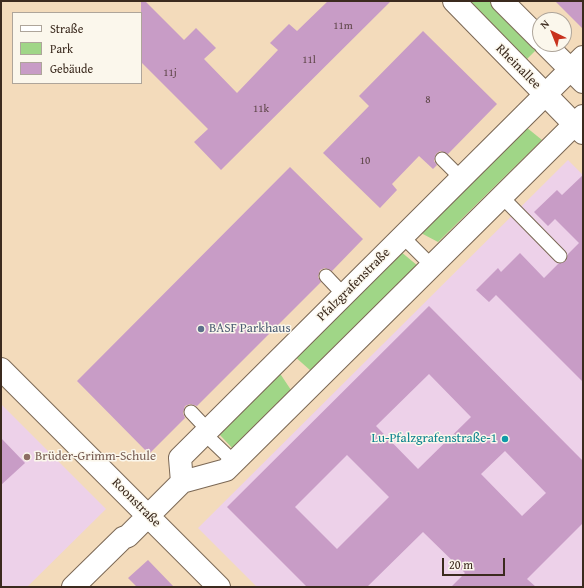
<!DOCTYPE html>
<html>
<head>
<meta charset="utf-8">
<style>
  body { margin:0 }
  #map { position:relative; width:584px; height:588px; overflow:hidden; background:#f3dbbb; font-family:"Gentium Book Plus",serif }
  canvas { display:block }
  .frame { position:absolute; inset:0; border:2px solid #3b2a1e; pointer-events:none }
  .legend { position:absolute; left:12px; top:12px; width:130px; height:72px; box-sizing:border-box; background:#fbf7ec; border:1px solid #aea59a; margin:0; padding:5px 7px; list-style:none; font-size:12px; color:#3b2a1e }
  .legend li { display:flex; align-items:center; gap:8px; height:20px }
  .legend b { width:20px; border:1px solid #aea59a }
  .north { position:absolute; left:532px; top:12px; width:40px; height:40px; box-sizing:border-box; background:#fbf7ec; border:1px solid #aea59a; border-radius:50%; rotate:317deg; font-size:11px; font-weight:700; line-height:16px; text-align:center; color:#3b2a1e }
  .north::after { content:''; display:block; margin:auto; width:14px; height:18px; background:#c8321e; clip-path:polygon(50% 0,100% 100%,50% 72%,0 100%) }
  .scale { position:absolute; left:442px; top:558px; width:63px; height:18px; box-sizing:border-box; border:2px solid #3b2a1e; border-top:0; padding-left:5px; font-size:12px; line-height:14px; white-space:nowrap; color:#3b2a1e; -webkit-text-stroke:3px #fbf7ec; paint-order:stroke }
</style>
</head>
<body>
<div id="map">
<canvas width="584" height="588"></canvas>
<div class="frame"></div>
<ul class="legend">
<li><b style="height:5px;background:#fff"></b>Straße</li>
<li><b style="height:11px;background:#a0d687"></b>Park</li>
<li><b style="height:11px;background:#c89cc6"></b>Gebäude</li>
</ul>
<div class="north">N</div>
<div class="scale">20 m</div>
</div>
<script>
const c = document.querySelector('canvas').getContext('2d');
c.lineJoin = 'round';
function fillPath(path, color) { c.fillStyle = color; c.fill(path, 'evenodd'); }
const shape = rows => new Path2D(rows.map(r => 'M' + r).join(''));
function trace(path, color, width, dash) { c.strokeStyle = color; c.lineWidth = width; c.lineCap = dash ? 'butt' : 'round'; c.setLineDash(dash || []); c.stroke(path); }
function write(font, color, halo, rows, align = 'center') {
  c.font = font + ' "Gentium Book Plus",serif'; c.lineWidth = 3; c.setLineDash([]); c.textBaseline = 'middle'; c.strokeStyle = halo; c.fillStyle = color; for (const [text, x, y, turn = 0] of rows) {
    c.save(); c.translate(x, y); c.rotate((+turn || 0) * Math.PI / 180); c.textAlign = isNaN(turn) ? turn : align; if (halo) c.strokeText(text, 0, 0); c.fillText(text, 0, 0); c.restore();
  }
}
const built = shape([
  [568,160,583,175,583,587,257,587,198,528],
  [1,404,106,509,27,587,1,587]
]);
const green = shape([
  [467,1,495,1,540,46,527,59],
  [526,127,542,140,438,242,419,232],
  [400,251,418,266,311,371,293,355],
  [279,372,293,393,234,450,219,434]
]);
const building = shape([
  [141,1,145,1,184,40,196,28,216,48,204,59,237,93,278,50,270,43,289,24,297,31,328,1,391,1,221,170,194,142,208,129,141,62],
  [555,1,583,1,583,29],
  [423,31,497,104,448,154,440,151,436,154,434,161,437,165,433,169,419,156,392,184,397,190,380,208,323,153,369,106,359,96],
  [290,167,363,239,332,271,325,268,320,270,318,277,321,282,197,406,190,404,185,406,183,413,185,418,149,454,77,381],
  [583,175,583,382,496,295,489,302,476,290,498,268,501,272,520,253,544,278,558,264,566,261,568,254,579,243,555,219,548,226,534,212,557,190,562,195],
  [429,306,583,461,583,523,527,579,536,587,451,587,465,573,423,532,367,587,307,587,227,507],
  [429,374,471,417,418,469,376,426],
  [505,451,546,493,522,516,481,474],
  [347,455,389,497,337,549,295,507],
  [1,438,25,463,1,485],
  [148,560,174,587,137,587,128,578]
]);
const service = shape([
  [442,159,461,178],
  [501,196,560,256],
  [402,236,431,265],
  [326,276,344,295],
  [191,412,208,430,210,439,234,462]
]);
const minor = shape([
  [1,369,219,587],
  [182,482,180,458,583,57],
  [73,587,123,538,128,536,182,482,226,470,583,116]
]);
const tertiary = shape([
  [454,1,583,133],
  [502,1,540,39],
  [545,44,583,82]
]);
const markers = [
  [201,329,4,"#5c6f8a"],
  [505,439,4,"#0f9aa8"],
  [27,457,4,"#8d6e63"]
];
const numberNames = [
  ["11m",343,26],
  ["11l",309,60],
  ["11j",170,73],
  ["8",428,100],
  ["11k",261,109],
  ["10",365,161]
];
const streetNames = [
  ["Rheinallee",518,67,45],
  ["Pfalzgrafenstraße",354,285,-45],
  ["Roonstraße",136,503,45]
];
const serviceNames = [
  ["BASF Parkhaus",209,329]
];
const cultureNames = [
  ["Lu-Pfalzgrafenstraße-1",497,439]
];
const educationNames = [
  ["Brüder-Grimm-Schule",35,457]
];
fillPath(built, '#edd1e9');
fillPath(green, '#a0d687');
fillPath(building, '#c89cc6');
trace(service, '#7b6855', 15);
trace(minor, '#7b6855', 24);
trace(tertiary, '#7b6855', 24);
trace(service, '#fff', 13);
trace(minor, '#fff', 22);
trace(tertiary, '#fff', 22);
for (const [x, y, r, color] of markers) { const dot = new Path2D(); dot.arc(x, y, r, 0, 2 * Math.PI); c.fillStyle = color; c.fill(dot); trace(dot, '#fbf7ec', 1.5); }
write('11px', '#5e4648', null, numberNames);
write('13px', '#3b2a1e', '#fbf7ec', streetNames);
write('13px', '#4e5e75', '#fbf7ec', serviceNames, 'left');
write('13px', '#0d838f', '#fbf7ec', cultureNames, 'right');
write('13px', '#785e54', '#fbf7ec', educationNames, 'left');
</script>
</body>
</html>
